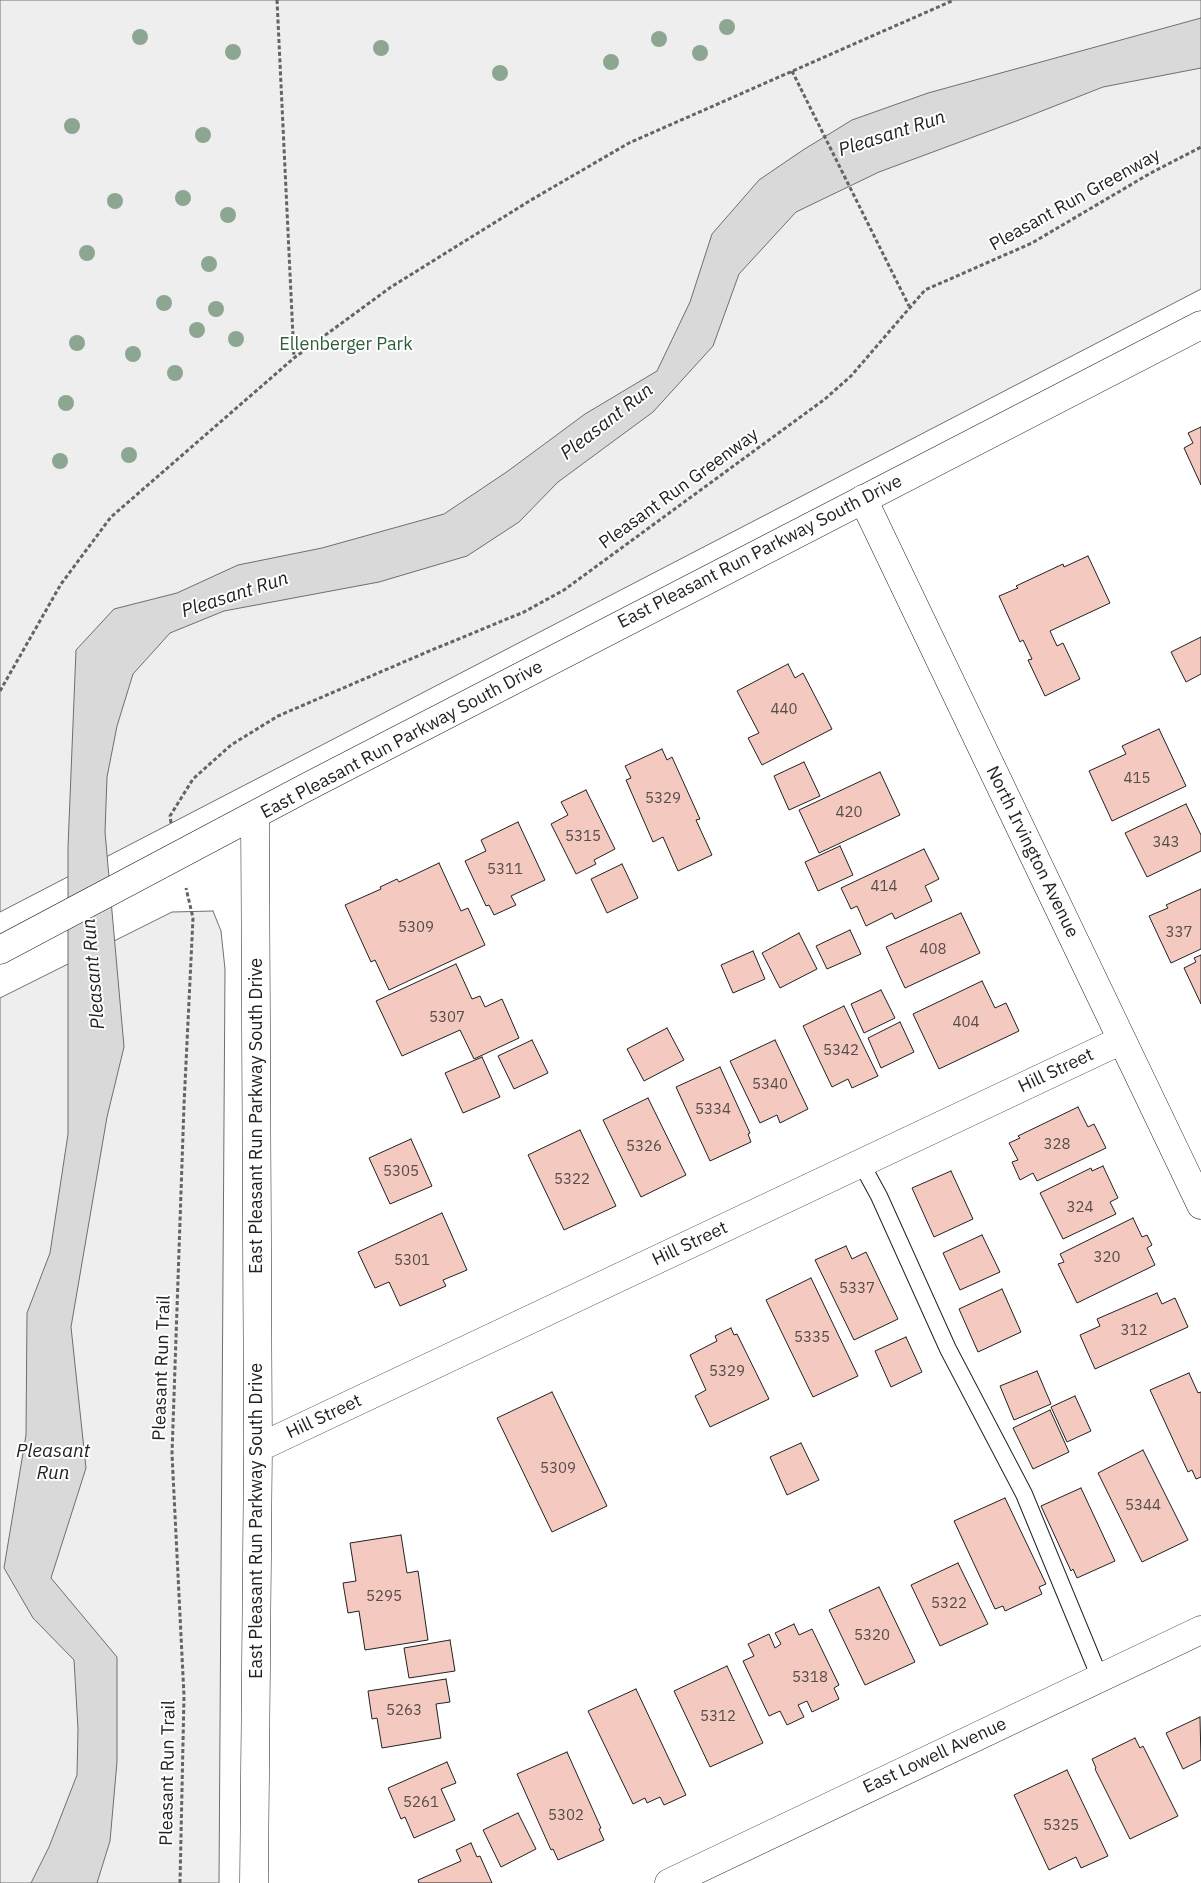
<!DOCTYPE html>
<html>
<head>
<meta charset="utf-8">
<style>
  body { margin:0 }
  canvas { display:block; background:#fff }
</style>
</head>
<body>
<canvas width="1201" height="1883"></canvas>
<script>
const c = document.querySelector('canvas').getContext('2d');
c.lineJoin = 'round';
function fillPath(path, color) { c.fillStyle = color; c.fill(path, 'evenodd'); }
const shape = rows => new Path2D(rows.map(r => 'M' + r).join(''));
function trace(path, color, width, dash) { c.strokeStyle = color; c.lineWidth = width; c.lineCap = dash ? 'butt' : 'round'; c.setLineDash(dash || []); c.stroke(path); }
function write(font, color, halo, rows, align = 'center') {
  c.font = font + ' "IBM Plex Sans",sans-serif'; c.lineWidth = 4; c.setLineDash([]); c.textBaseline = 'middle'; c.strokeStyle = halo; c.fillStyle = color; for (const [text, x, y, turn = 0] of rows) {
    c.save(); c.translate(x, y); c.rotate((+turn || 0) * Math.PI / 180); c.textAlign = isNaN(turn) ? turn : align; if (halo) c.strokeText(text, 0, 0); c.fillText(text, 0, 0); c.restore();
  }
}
const green = shape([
  [0,0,1201,0,1201,289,0,912,0,0],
  [213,911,221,931,225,969,219,1883,0,1883,0,998,172,912,213,911]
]);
const water = shape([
  [1201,18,1201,68,1103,87,1019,120,879,172,796,212,739,274,713,346,653,412,558,482,519,522,467,556,379,582,224,611,170,633,133,674,117,726,107,777,105,832,124,1047,107,1117,71,1327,86,1468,51,1578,117,1657,117,1762,110,1841,97,1883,31,1883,49,1847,77,1775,78,1729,74,1660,33,1618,4,1568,26,1435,27,1313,50,1253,68,1134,68,847,76,650,114,609,177,593,238,565,322,548,444,514,508,471,585,414,657,371,690,302,712,234,759,180,803,150,852,120,928,93,1201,18]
]);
const building = shape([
  [1201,427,1201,485,1184,448,1193,443,1188,433,1201,427],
  [1088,556,1110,603,1050,631,1057,646,1063,643,1080,679,1045,696,1028,660,1032,659,1023,640,1020,642,999,596,1018,588,1016,586,1063,564,1064,567,1088,556],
  [1201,637,1201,674,1186,682,1171,652,1201,637],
  [788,664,795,678,803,673,832,729,762,765,748,738,759,733,737,691,788,664],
  [1159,729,1186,786,1112,821,1089,771,1126,754,1122,746,1159,729],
  [662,749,667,760,672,757,700,819,696,820,712,855,678,871,663,837,653,842,626,780,631,778,625,766,662,749],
  [804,762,820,796,789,810,774,776,804,762],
  [880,772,900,815,819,853,799,810,880,772],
  [586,790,615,849,594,860,596,864,576,874,551,824,568,815,561,802,586,790],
  [1186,804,1201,835,1201,851,1147,877,1125,833,1186,804],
  [518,822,545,880,511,896,516,905,494,915,489,905,486,906,465,861,486,851,481,840,518,822],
  [840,846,853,875,818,891,805,862,840,846],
  [924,849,939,879,925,886,932,901,895,919,892,913,866,926,857,906,851,909,841,888,924,849],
  [439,863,461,911,468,908,485,945,389,990,375,960,371,962,345,905,381,889,380,887,397,879,399,882,439,863],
  [622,864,638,898,607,913,591,879,622,864],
  [1201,889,1201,949,1171,963,1149,916,1168,908,1166,905,1201,889],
  [961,913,980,953,905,988,886,947,961,913],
  [850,930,861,954,827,969,816,946,850,930],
  [799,933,817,969,780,988,762,953,799,933],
  [753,951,765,979,733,993,721,965,753,951],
  [1201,955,1201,1004,1184,968,1196,962,1194,958,1201,955],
  [456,964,472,999,480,996,485,1007,502,999,519,1038,474,1059,460,1030,402,1056,376,1001,456,964],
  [982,981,995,1008,1006,1003,1019,1031,939,1069,913,1014,982,981],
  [881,990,895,1018,864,1033,851,1004,881,990],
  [844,1006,878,1076,852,1088,848,1079,832,1087,803,1026,844,1006],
  [900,1022,914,1052,881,1068,868,1038,900,1022],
  [667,1028,684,1060,644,1081,627,1049,667,1028],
  [532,1040,548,1073,514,1089,498,1056,532,1040],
  [775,1040,808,1109,780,1123,777,1115,760,1123,730,1061,775,1040],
  [482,1057,500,1097,463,1113,445,1073,482,1057],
  [720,1067,750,1133,748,1134,751,1142,710,1161,676,1087,720,1067],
  [648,1098,686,1175,641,1197,603,1120,648,1098],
  [1078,1107,1088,1127,1094,1124,1106,1148,1037,1181,1033,1173,1020,1180,1012,1162,1018,1160,1009,1143,1020,1138,1018,1136,1078,1107],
  [580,1130,616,1206,564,1230,528,1155,580,1130],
  [411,1139,432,1186,390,1204,369,1158,411,1139],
  [1103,1166,1118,1198,1110,1202,1116,1214,1063,1239,1040,1193,1091,1168,1092,1171,1103,1166],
  [951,1171,973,1219,934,1237,912,1188,951,1171],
  [442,1213,467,1270,443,1280,446,1286,400,1306,389,1282,375,1288,358,1252,442,1213],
  [1133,1218,1142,1237,1147,1235,1152,1245,1147,1248,1155,1265,1077,1303,1058,1264,1064,1262,1060,1254,1133,1218],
  [982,1235,1000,1272,960,1290,943,1253,982,1235],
  [846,1246,852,1259,866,1252,898,1319,854,1340,815,1260,846,1246],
  [811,1278,858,1376,813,1397,766,1300,811,1278],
  [1002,1289,1021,1332,978,1352,959,1309,1002,1289],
  [1157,1293,1162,1304,1175,1298,1188,1327,1095,1369,1080,1335,1100,1326,1097,1319,1157,1293],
  [731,1328,734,1335,737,1334,769,1399,710,1427,695,1396,706,1390,690,1355,717,1341,715,1336,731,1328],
  [906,1337,922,1372,891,1387,875,1351,906,1337],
  [1037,1371,1051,1404,1014,1420,1000,1386,1037,1371],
  [1189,1373,1198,1393,1201,1392,1201,1477,1196,1479,1192,1470,1188,1472,1150,1390,1189,1373],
  [552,1392,607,1506,552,1532,497,1418,552,1392],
  [1075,1396,1091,1431,1067,1442,1051,1407,1075,1396],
  [1050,1410,1069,1452,1033,1469,1013,1428,1050,1410],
  [801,1443,819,1480,787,1495,770,1457,801,1443],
  [1143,1450,1188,1540,1142,1562,1098,1473,1143,1450],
  [1081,1488,1115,1561,1077,1578,1073,1569,1071,1571,1041,1506,1081,1488],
  [1005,1498,1046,1584,1039,1587,1042,1594,1005,1611,1003,1606,995,1609,954,1521,1005,1498],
  [401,1535,407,1573,418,1571,428,1640,365,1650,359,1611,348,1613,343,1583,356,1581,350,1543,401,1535],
  [958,1563,988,1624,940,1646,911,1585,958,1563],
  [879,1587,915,1662,865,1685,829,1610,879,1587],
  [794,1624,799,1635,812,1629,839,1685,834,1688,839,1699,812,1712,807,1701,798,1705,804,1717,787,1725,780,1711,769,1716,743,1661,754,1656,748,1644,769,1634,775,1648,781,1644,775,1633,794,1624],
  [450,1640,455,1671,409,1678,404,1648,450,1640],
  [727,1666,763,1743,710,1767,674,1691,727,1666],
  [446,1679,450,1702,436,1704,441,1738,382,1748,377,1718,372,1719,368,1691,446,1679],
  [636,1689,686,1795,664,1805,660,1797,647,1803,645,1798,633,1804,588,1711,636,1689],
  [1200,1717,1201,1760,1183,1769,1166,1733,1200,1717],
  [1135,1738,1140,1748,1143,1746,1178,1816,1130,1839,1095,1769,1096,1768,1092,1759,1135,1738],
  [567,1752,601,1828,599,1829,604,1840,558,1860,553,1849,551,1850,517,1774,567,1752],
  [447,1762,456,1783,441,1789,455,1820,414,1838,405,1817,401,1819,388,1788,447,1762],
  [1067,1770,1108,1856,1081,1868,1076,1857,1049,1870,1014,1795,1067,1770],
  [518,1813,536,1849,501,1867,483,1830,518,1813],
  [471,1843,477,1857,480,1856,492,1883,419,1883,418,1880,461,1861,456,1850,471,1843]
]);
const path = shape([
  [277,0,294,358],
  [792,71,909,306],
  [0,691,61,584,111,517,294,358,391,287,531,200,629,143,954,0],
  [171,823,170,816,193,779,231,745,278,716,427,652,524,612,564,590,825,399,851,376,925,290,1032,243,1149,174,1201,147],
  [180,1883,184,1696,172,1454,184,1105,193,918,186,888]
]);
const lane = shape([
  [861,1163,879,1196,948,1349,1024,1494,1100,1678]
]);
const street = shape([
  [863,499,1201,1205],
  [258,1448,1122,1040],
  [254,1883,258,1448,255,816],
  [669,1883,1201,1630]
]);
const secondary = shape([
  [0,950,305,788,1201,325]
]);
const trees = [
  [727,27],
  [140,37],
  [659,39],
  [381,48],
  [233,52],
  [700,53],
  [611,62],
  [500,73],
  [72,126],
  [203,135],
  [183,198],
  [115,201],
  [228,215],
  [87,253],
  [209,264],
  [164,303],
  [216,309],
  [197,330],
  [236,339],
  [77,343],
  [133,354],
  [175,373],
  [66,403],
  [129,455],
  [60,461]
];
const numberNames = [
  ["440",784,710],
  ["415",1137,779],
  ["5329",663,799],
  ["420",849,813],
  ["5315",583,837],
  ["343",1166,843],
  ["5311",505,870],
  ["414",884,887],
  ["5309",416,928],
  ["337",1179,933],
  ["408",933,950],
  ["5307",447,1018],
  ["404",966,1023],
  ["5342",841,1051],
  ["5340",770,1085],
  ["5334",713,1110],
  ["328",1057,1145],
  ["5326",644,1147],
  ["5305",401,1172],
  ["5322",572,1180],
  ["324",1080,1208],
  ["320",1107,1258],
  ["5301",412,1261],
  ["5337",857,1289],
  ["312",1134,1331],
  ["5335",812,1338],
  ["5329",727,1372],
  ["5309",558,1469],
  ["5344",1143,1506],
  ["5295",384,1597],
  ["5322",949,1604],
  ["5320",872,1636],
  ["5318",810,1678],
  ["5263",404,1711],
  ["5312",718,1717],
  ["5261",421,1803],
  ["5302",566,1816],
  ["5325",1061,1826]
];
const streetNames = [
  ["Pleasant Run Greenway",1075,200,-29],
  ["Pleasant Run Greenway",679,489,-36],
  ["East Pleasant Run Parkway South Drive",760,552,-27],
  ["East Pleasant Run Parkway South Drive",402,740,-28],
  ["North Irvington Avenue",1032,852,64],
  ["Hill Street",1056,1071,-25],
  ["East Pleasant Run Parkway South Drive",257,1116,-90],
  ["Hill Street",690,1244,-25],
  ["Pleasant Run Trail",162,1368,-88],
  ["Hill Street",324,1417,-25],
  ["East Pleasant Run Parkway South Drive",257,1521,-90],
  ["East Lowell Avenue",935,1756,-25],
  ["Pleasant Run Trail",168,1773,-89]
];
const parkNames = [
  ["Ellenberger Park",346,345]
];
const waterNames = [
  ["Pleasant Run",892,134,-18],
  ["Pleasant Run",607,422,-38],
  ["Pleasant Run",235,595,-18],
  ["Pleasant Run",94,974,-95],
  ["Pleasant",53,1452],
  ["Run",53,1474]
];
fillPath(green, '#eee');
trace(green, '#6f6f6f', 1);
fillPath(water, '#d9d9d9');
trace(water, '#6f6f6f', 1);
fillPath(building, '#f3c9c0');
trace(building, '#222', 1);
trace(lane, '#222', 18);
trace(street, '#222', 29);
trace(secondary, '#222', 29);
trace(path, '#646464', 3, [4, 2.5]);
trace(lane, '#fff', 16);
trace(street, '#fff', 28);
trace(secondary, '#fff', 28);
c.fillStyle = '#8da692';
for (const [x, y] of trees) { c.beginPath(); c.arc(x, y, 8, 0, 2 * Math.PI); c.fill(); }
write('15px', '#564c4a', null, numberNames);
write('18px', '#222', '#fff', streetNames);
write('18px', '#2f5e38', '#fff', parkNames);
write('italic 19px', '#222', '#fff', waterNames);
</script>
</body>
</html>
